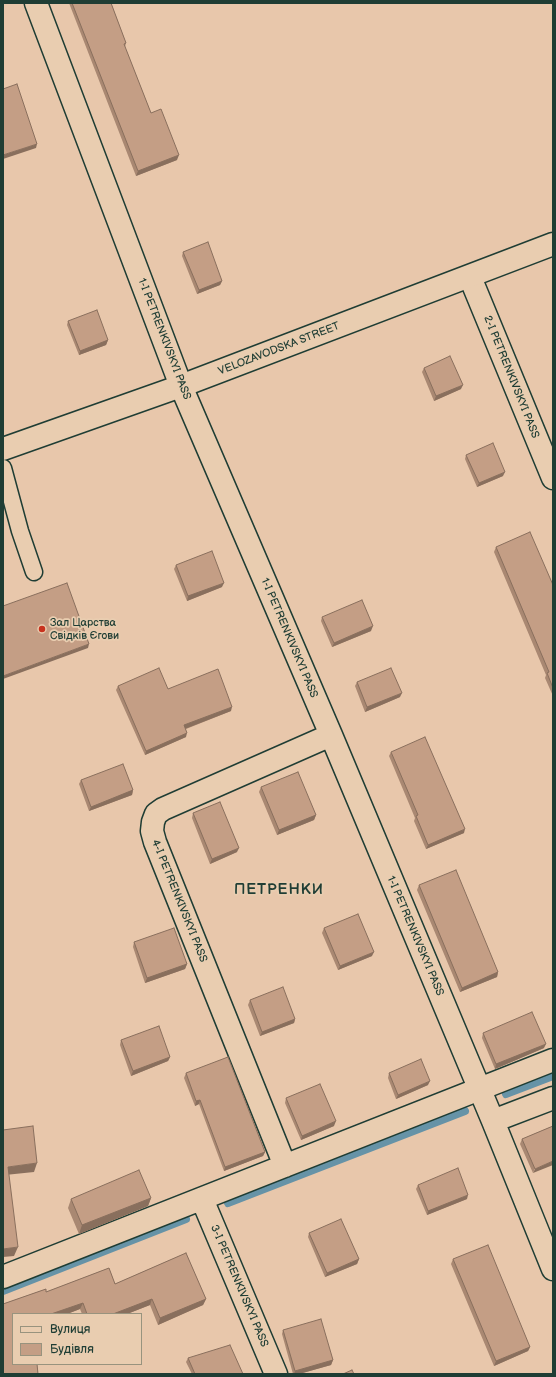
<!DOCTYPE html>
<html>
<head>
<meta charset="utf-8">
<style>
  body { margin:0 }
  #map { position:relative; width:556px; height:1377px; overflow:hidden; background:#e8c7ab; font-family:"Balsamiq Sans",sans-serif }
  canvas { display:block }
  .frame { position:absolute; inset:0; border:4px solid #1f3d34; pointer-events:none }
  .legend { position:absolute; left:12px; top:1313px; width:130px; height:52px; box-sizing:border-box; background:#e9cdb0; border:1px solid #98937e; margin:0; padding:5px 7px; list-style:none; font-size:12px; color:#1f3d34 }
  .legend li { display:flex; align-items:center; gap:8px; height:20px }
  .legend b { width:20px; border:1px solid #98937e }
</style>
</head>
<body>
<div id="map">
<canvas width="556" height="1377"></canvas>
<div class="frame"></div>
<ul class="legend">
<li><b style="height:5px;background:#e9cdb0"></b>Вулиця</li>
<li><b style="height:11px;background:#c49e85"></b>Будівля</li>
</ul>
</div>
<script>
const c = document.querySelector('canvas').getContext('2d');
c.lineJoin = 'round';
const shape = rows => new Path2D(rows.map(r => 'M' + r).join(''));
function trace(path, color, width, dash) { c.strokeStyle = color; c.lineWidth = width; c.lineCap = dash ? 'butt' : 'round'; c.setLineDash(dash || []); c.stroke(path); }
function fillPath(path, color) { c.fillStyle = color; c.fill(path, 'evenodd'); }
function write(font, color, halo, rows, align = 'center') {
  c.font = font + ' "Balsamiq Sans",sans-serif'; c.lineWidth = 3.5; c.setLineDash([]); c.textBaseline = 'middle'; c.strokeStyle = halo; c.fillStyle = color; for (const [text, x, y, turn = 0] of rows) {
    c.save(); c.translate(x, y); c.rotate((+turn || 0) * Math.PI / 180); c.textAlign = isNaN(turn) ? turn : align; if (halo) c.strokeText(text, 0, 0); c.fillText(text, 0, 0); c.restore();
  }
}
const stream = shape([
  [506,1094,553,1076],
  [228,1203,465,1111],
  [3,1291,186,1219]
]);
const service = shape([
  [3,468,20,531,34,572]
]);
const minor = shape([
  [36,3,181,386,331,735,493,1121,553,1269],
  [470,277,553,478],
  [493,1121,553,1098],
  [285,1166,155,842,152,831,153,822,156,814,163,809,331,735],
  [202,1199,276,1374],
  [3,1277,553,1060]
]);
const tertiary = shape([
  [3,449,181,386,553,244]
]);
const wall = shape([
  [69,3,111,3,126,43,125,47,151,113,177,160,136,176],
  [183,252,222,281,220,285,197,294,182,256],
  [68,321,108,340,106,345,79,355,67,325],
  [424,368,461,389,434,401,422,372],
  [466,455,503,476,477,487,465,459],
  [496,547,553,585,553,696,545,678,546,675,494,552],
  [176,565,222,587,187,601,174,569],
  [322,617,371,631,332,647,321,621],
  [357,682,400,697,365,712,355,686],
  [118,686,168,689,231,711,186,729,186,737,145,755,116,690],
  [391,752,464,833,426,849,414,821,415,818,389,756],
  [81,780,133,790,132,795,89,811,79,784],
  [261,787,316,815,314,820,277,835,259,792],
  [193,813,237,852,210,864,192,818],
  [419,885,498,972,497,977,460,992,417,890],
  [324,928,372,956,338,970,322,933],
  [134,942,187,964,185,969,145,983,133,947],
  [250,1000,295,1019,294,1023,260,1036,248,1005],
  [483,1033,544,1048,495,1069,482,1038],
  [121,1040,170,1057,168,1061,131,1076,120,1045],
  [186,1073,265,1152,263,1156,224,1171,199,1104,195,1106,184,1078],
  [389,1073,428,1085,396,1099,388,1078],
  [286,1098,334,1126,301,1140,285,1103],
  [553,1126,533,1173,520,1144,522,1139],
  [418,1185,467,1199,427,1215,416,1189],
  [151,1198,148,1206,79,1234,68,1208,71,1199],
  [309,1233,359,1259,357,1264,325,1277,308,1237],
  [186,1253,206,1299,203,1305,158,1325,150,1305,127,1314,82,1314,80,1309,67,1314,13,1314,13,1364,37,1364,38,1374,3,1374,3,1304,46,1289,46,1292,109,1268,115,1284],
  [453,1259,530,1347,528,1351,494,1366,451,1264],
  [283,1330,333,1360,331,1365,299,1374,293,1374,282,1334],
  [188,1358,243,1374,192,1374,186,1362]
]);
const shadedWall = shape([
  [37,144,36,148,3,159,3,155],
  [179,155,177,160,136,176,138,171],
  [222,281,220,285,197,294,199,290],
  [108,340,106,345,79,355,80,351],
  [463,385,461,389,434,401,436,396],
  [505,472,503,476,477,487,479,483],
  [224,583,222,587,187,601,188,596],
  [373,626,371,631,332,647,334,643],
  [89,644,88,648,3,679,3,676],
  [402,693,400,697,365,712,367,707],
  [232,707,231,711,182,730,184,725],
  [187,733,186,737,145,755,146,751],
  [133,790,132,795,89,811,91,807],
  [316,815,314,820,277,835,279,830],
  [465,829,464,833,426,849,428,845],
  [239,848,237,852,210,864,212,859],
  [374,952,372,956,338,970,340,966],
  [187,964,185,969,145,983,147,978],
  [498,972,497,977,460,992,462,988],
  [295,1019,294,1023,260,1036,262,1032],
  [546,1044,544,1048,495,1069,496,1064],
  [170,1057,168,1061,131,1076,133,1071],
  [430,1081,428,1085,396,1099,398,1095],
  [200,1100,199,1104,195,1106,196,1101],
  [336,1121,334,1126,301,1140,302,1136],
  [265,1152,263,1156,224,1171,225,1167],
  [553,1161,553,1165,533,1173,535,1169],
  [37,1163,34,1172,5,1175,8,1167],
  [468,1195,467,1199,427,1215,428,1211],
  [151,1198,148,1206,79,1234,82,1225],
  [18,1247,14,1256,3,1257,3,1249],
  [359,1259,357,1264,325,1277,327,1273],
  [152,1299,150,1305,127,1314,113,1314],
  [206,1299,203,1305,158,1325,160,1318],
  [83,1303,80,1309,67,1314,51,1314],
  [530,1347,528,1351,494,1366,496,1361],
  [333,1360,331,1365,299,1374,294,1374,295,1371]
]);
const building = shape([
  [72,3,111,3,126,43,124,44,151,113,161,109,179,155,138,171,72,3],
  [17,84,37,144,3,155,3,89,17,84],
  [208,242,222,281,199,290,183,252,208,242],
  [97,310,108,340,80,351,68,321,97,310],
  [450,356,463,385,436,396,424,368,450,356],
  [493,443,505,472,479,483,466,455,493,443],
  [530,532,553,585,553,688,547,673,549,672,496,547,530,532],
  [212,551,224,583,188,596,176,565,212,551],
  [67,583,89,644,3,676,3,606,67,583],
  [362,600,373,626,334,643,322,617,362,600],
  [159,668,168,689,218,669,232,707,184,725,187,733,146,751,118,686,159,668],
  [391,668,402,693,367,707,357,682,391,668],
  [425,737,465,829,428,845,416,816,418,815,391,752,425,737],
  [123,764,133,790,91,807,81,780,123,764],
  [298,772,316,815,279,830,261,787,298,772],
  [220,802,239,848,212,859,193,813,220,802],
  [456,870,498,972,462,988,419,885,456,870],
  [358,914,374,952,340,966,324,928,358,914],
  [174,928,187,964,147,978,134,942,174,928],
  [283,987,295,1019,262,1032,250,1000,283,987],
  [532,1012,546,1044,496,1064,483,1033,532,1012],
  [159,1026,170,1057,133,1071,121,1040,159,1026],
  [228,1057,265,1152,225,1167,200,1100,196,1101,186,1073,228,1057],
  [421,1059,430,1081,398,1095,389,1073,421,1059],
  [320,1084,336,1121,302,1136,286,1098,320,1084],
  [33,1126,37,1163,8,1167,18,1247,3,1249,3,1130,33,1126],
  [553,1126,553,1161,535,1169,522,1139,553,1126],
  [458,1168,468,1195,428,1211,418,1185,458,1168],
  [139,1170,151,1198,82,1225,71,1199,139,1170],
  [341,1219,359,1259,327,1273,309,1233,341,1219],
  [488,1245,530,1347,496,1361,453,1259,488,1245],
  [186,1253,206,1299,160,1318,152,1299,113,1314,87,1314,83,1303,51,1314,13,1314,13,1364,37,1364,38,1374,3,1374,3,1304,46,1289,46,1292,109,1268,115,1284,186,1253],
  [321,1319,333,1360,295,1371,283,1330,321,1319],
  [230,1345,243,1374,195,1374,188,1358,230,1345],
  [352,1370,354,1374,343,1374,352,1370]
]);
const markers = [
  [42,629,4,"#c8321e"]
];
const streetNames = [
  ["1-I PETRENKIVSKYI PASS",164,339,69],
  ["VELOZAVODSKA STREET",279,349,-21],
  ["2-I PETRENKIVSKYI PASS",511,377,68],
  ["1-I PETRENKIVSKYI PASS",289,638,67],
  ["4-I PETRENKIVSKYI PASS",179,901,68],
  ["1-I PETRENKIVSKYI PASS",415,936,67],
  ["3-I PETRENKIVSKYI PASS",239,1286,67]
];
const poiNames = [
  ["Зал Царства",50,623],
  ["Свідків Єгови",50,636]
];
const districtNames = [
  ["ПЕТРЕНКИ",279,890]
];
trace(stream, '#6693a7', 8);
trace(service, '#1f3d34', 19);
trace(minor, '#1f3d34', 25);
trace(tertiary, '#1f3d34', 25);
trace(service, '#e9cdb0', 16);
trace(minor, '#e9cdb0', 22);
trace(tertiary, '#e9cdb0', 22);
fillPath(wall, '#a98872');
fillPath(shadedWall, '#896f5d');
fillPath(building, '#c49e85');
trace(building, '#896f5d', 1);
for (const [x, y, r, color] of markers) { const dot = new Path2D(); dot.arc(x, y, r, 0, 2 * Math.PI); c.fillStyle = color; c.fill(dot); trace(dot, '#e9cdb0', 1.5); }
write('11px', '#1f3d34', '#e9cdb0', streetNames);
write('11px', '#1f3d34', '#e9cdb0', poiNames, 'left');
c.letterSpacing = '1px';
write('bold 15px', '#1f3d34', '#e9cdb0', districtNames);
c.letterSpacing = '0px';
</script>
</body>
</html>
